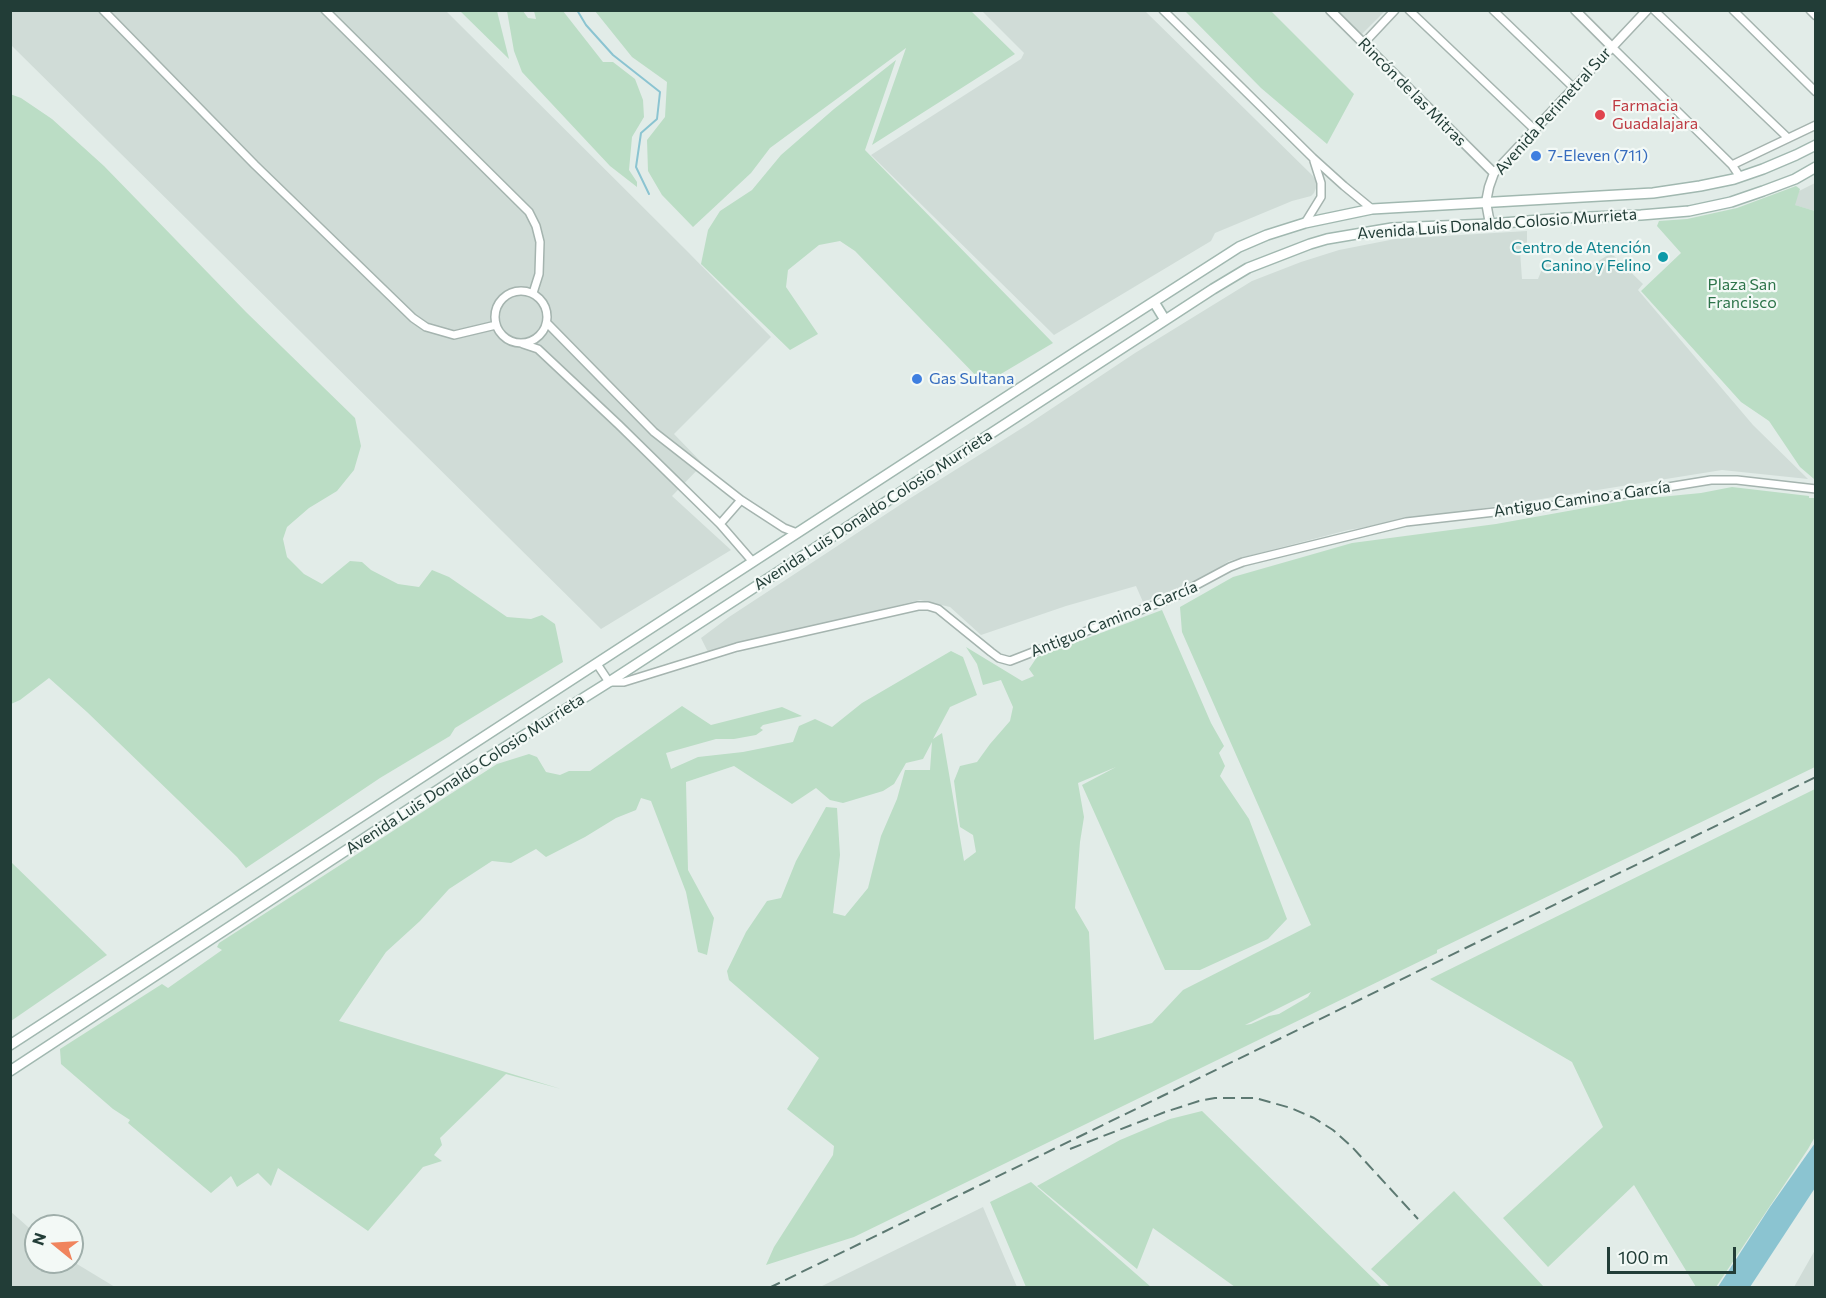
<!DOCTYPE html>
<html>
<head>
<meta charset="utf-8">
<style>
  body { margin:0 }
  #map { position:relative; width:1826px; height:1298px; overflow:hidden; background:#e2ece8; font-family:Commissioner,sans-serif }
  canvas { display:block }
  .frame { position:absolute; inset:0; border:12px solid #223d37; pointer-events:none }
  .north { position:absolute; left:24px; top:1214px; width:60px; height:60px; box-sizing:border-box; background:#f3f9f6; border:2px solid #9faeaa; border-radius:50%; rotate:288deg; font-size:16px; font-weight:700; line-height:24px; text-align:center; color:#223d37 }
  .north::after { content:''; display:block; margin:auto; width:21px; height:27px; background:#f0845d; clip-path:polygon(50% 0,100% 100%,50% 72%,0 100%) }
  .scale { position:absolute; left:1607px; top:1247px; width:129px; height:27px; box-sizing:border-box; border:3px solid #223d37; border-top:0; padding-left:8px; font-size:18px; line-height:21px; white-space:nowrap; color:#223d37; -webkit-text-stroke:4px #f3f9f6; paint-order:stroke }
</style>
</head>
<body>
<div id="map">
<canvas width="1826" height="1298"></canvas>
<div class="frame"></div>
<div class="north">N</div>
<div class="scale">100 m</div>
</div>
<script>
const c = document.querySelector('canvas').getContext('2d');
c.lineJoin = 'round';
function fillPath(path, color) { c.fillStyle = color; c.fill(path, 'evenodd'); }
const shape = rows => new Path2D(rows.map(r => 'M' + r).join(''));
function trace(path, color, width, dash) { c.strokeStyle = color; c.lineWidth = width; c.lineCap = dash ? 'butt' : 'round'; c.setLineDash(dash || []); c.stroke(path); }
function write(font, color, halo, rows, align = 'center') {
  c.font = font + ' Commissioner,sans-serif'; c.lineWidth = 4.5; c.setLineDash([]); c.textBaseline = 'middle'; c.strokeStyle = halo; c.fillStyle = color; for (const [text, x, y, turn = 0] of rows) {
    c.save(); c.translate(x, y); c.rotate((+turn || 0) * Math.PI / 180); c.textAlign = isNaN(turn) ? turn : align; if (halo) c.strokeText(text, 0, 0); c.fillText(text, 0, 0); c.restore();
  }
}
const built = shape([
  [10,11,446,11,689,253,771,337,674,434,703,464,672,496,731,550,601,629,11,45],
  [982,11,1145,11,1312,175,1318,183,1314,193,1311,196,1292,201,1215,233,1211,241,1054,335,871,155,1021,59,1024,53],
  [1337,11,1385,11,1362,34],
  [1815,183,1815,211,1794,205,1799,191],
  [1527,231,1527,250,1520,251,1522,279,1538,279,1546,259,1583,271,1611,253,1643,284,1638,290,1753,425,1808,479,1722,470,1348,530,1229,561,1201,580,1143,602,1136,586,1066,606,981,635,950,607,920,600,708,652,701,638,729,617,909,499,1027,425,1135,353,1252,281,1301,262,1339,250,1395,239],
  [983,1207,1017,1287,822,1287,822,1286],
  [10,1211,36,1234,36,1262,72,1261,115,1287,11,1287],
  [1815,1250,1815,1287,1794,1287]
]);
const green = shape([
  [460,11,497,11,509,59],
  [507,11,523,11,528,18,536,19,534,11,563,11,603,62,613,62,635,79,643,100,644,117,632,137,629,170,637,182,637,187,610,166,522,72,514,51],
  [595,11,971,11,1015,54,872,145,906,48,770,148,751,173,693,227,662,195,648,171,647,140,665,117,667,82,632,57],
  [1185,11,1271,11,1354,94,1327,144,1261,88],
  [896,60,865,150,1053,343,984,384,855,251,840,241,819,245,788,270,786,287,818,334,790,350,701,264,708,230,720,211,752,190,781,155,834,109],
  [10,94,21,98,52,119,104,166,246,312,355,418,361,446,354,470,337,491,309,508,287,527,283,539,287,557,304,574,322,584,350,561,362,562,371,570,398,584,419,587,432,570,449,577,507,617,531,619,542,615,555,624,563,662,455,728,450,736,380,778,246,868,237,857,87,712,49,678,20,700,11,704],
  [1796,186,1800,189,1795,205,1815,211,1816,475,1814,479,1800,467,1769,421,1741,402,1641,291,1681,253,1657,226,1659,221,1687,219,1737,208],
  [1732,487,1809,496,1809,498,1815,498,1815,767,1437,950,1437,953,854,1237,766,1265,774,1247,833,1155,834,1146,787,1109,819,1058,729,980,727,971,746,932,767,901,781,898,796,861,826,807,837,808,840,855,833,913,845,916,868,888,881,836,897,799,905,770,930,770,932,742,923,759,906,763,894,784,883,791,843,803,830,800,816,788,792,804,734,766,686,782,688,870,714,918,707,955,698,952,686,892,651,801,641,798,636,810,616,818,585,837,546,857,536,849,511,863,492,861,449,889,420,921,386,952,339,1021,561,1089,506,1074,440,1138,442,1145,434,1155,442,1161,423,1167,368,1231,278,1168,271,1186,258,1173,237,1187,231,1176,211,1193,128,1123,130,1120,113,1109,61,1064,60,1049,162,984,168,988,222,950,217,947,219,943,497,764,529,754,537,757,546,772,560,775,569,771,590,771,682,706,711,725,782,707,802,716,763,725,760,728,763,730,756,735,734,739,716,739,666,753,671,769,698,757,743,752,793,742,799,726,815,719,832,727,862,703,951,651,963,657,977,695,950,707,933,739,942,733,964,861,976,852,973,835,960,827,954,781,960,766,977,762,990,744,1010,721,1013,707,1001,680,983,685,977,664,966,647,1022,681,1034,676,1029,669,1037,657,1162,610,1211,723,1224,746,1219,753,1225,766,1220,776,1249,819,1287,919,1268,939,1200,970,1165,970,1082,785,1116,767,1078,783,1084,817,1080,842,1075,908,1089,932,1094,1040,1152,1023,1183,990,1311,925,1182,632,1180,607,1233,577,1352,543,1496,524,1629,500,1701,493],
  [1311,992,1308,997,1279,1014,1269,1016,1251,1024,1245,1025],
  [1815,789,1816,1135,1808,1149,1716,1287,1696,1287,1634,1185,1548,1267,1503,1218,1603,1127,1572,1062,1430,979],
  [11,862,107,955,11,1021,10,1021],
  [1202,1111,1382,1287,1235,1287,1153,1228,1137,1269,1037,1186,1120,1140,1170,1119],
  [1031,1182,1151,1287,1026,1287,990,1202],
  [1454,1191,1544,1287,1390,1287,1371,1269]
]);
const water = shape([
  [1815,1143,1815,1188,1750,1287,1718,1287,1770,1207]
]);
const stream = shape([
  [577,10,586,25,613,55,660,92,657,119,641,133,636,167,649,194]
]);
const minor = shape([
  [103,10,255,165,413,318,426,327,454,335,496,325],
  [325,10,529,212,536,226,540,242,539,274,533,293],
  [1163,10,1313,158,1344,186,1372,209],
  [1409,10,1535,130],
  [1493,10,1575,89],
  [1654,10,1788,138],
  [1733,10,1816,92],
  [1810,10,1816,16],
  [1364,43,1395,10],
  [1612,47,1732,165,1740,177],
  [1732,165,1816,125],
  [1305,223,1321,197,1321,183,1314,161],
  '495 317a26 26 0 1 1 52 0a26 26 0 1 1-52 0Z',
  [547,323,654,432,741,500,784,528,797,533],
  [523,344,538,349,619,425,720,524,753,562],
  [720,524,741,500],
  [597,664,609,682,624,682,737,647,918,606,928,606,938,609,991,652,999,658,1010,661,1174,597,1230,567,1243,562,1406,522,1557,505,1711,480,1737,480,1816,489]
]);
const tertiary = shape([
  [1330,10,1494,173],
  [1575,10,1612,47],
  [1490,224,1486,202,1489,187,1494,173,1647,10]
]);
const secondary = shape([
  [1154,302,1165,320],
  [10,1045,1080,349,1239,247,1267,235,1305,223,1372,209,1653,193,1700,186,1734,179,1763,169,1796,155,1816,145],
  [10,1071,467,771,609,682,1213,289,1248,268,1310,244,1327,239,1392,228,1490,224,1565,218,1641,215,1689,211,1731,202,1763,191,1795,179,1816,167]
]);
const rail = shape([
  [1070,1149,1165,1112,1199,1101,1215,1098,1255,1098,1291,1108,1314,1118,1333,1130,1352,1147,1418,1219],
  [769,1288,1816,777]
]);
const markers = [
  [1600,115,6,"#e0444e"],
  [1536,156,6,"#3f7fe0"],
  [1663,257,6,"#0f9aa8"],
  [917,379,6,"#3f7fe0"]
];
const streetNames = [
  ["Rincón de las Mitras",1412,92,45],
  ["Avenida Perimetral Sur",1553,111,-48],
  ["Avenida Luis Donaldo Colosio Murrieta",1497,224,-4],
  ["Antiguo Camino a García",1582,499,-8],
  ["Avenida Luis Donaldo Colosio Murrieta",873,510,-33],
  ["Antiguo Camino a García",1114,619,-22],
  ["Avenida Luis Donaldo Colosio Murrieta",465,774,-33]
];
const healthNames = [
  ["Farmacia",1612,106],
  ["Guadalajara",1612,124]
];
const shopNames = [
  ["7-Eleven (711)",1548,156],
  ["Gas Sultana",929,379]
];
const cultureNames = [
  ["Centro de Atención",1651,248],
  ["Canino y Felino",1651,266]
];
const parkNames = [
  ["Plaza San",1742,285],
  ["Francisco",1742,303]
];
fillPath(built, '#d0dcd7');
fillPath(green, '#bbddc5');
fillPath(water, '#8bc4d1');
trace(stream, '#8bc4d1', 2);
trace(minor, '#a5b4af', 10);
trace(tertiary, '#a5b4af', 11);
trace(secondary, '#a1b8b0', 12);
trace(minor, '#fff', 7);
trace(tertiary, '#fff', 8);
trace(secondary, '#fff', 9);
trace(rail, '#5d7972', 2, [12, 6]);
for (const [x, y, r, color] of markers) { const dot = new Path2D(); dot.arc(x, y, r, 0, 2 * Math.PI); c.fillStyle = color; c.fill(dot); trace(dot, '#f3f9f6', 2); }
write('16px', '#223d37', '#f3f9f6', streetNames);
write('16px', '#be3a42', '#f3f9f6', healthNames, 'left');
write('16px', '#366cbe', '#f3f9f6', shopNames, 'left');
write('16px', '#0d838f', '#f3f9f6', cultureNames, 'right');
write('16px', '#2d744a', '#f3f9f6', parkNames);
</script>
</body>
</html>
